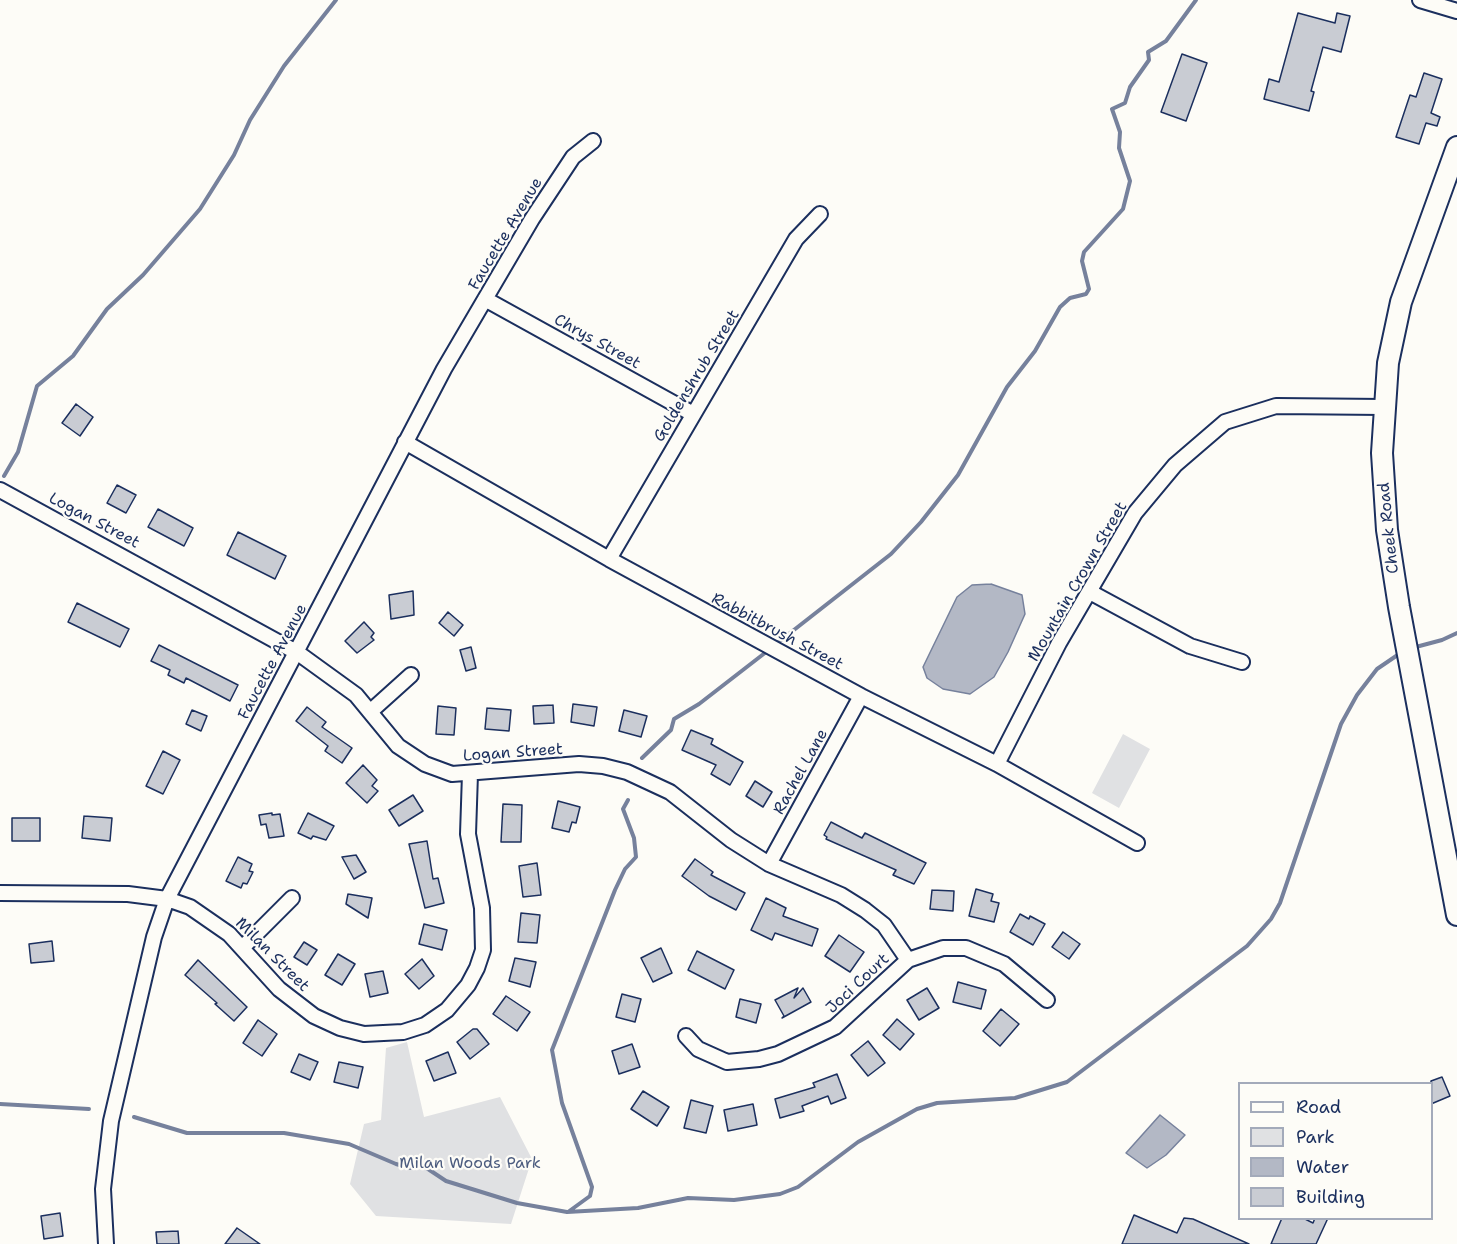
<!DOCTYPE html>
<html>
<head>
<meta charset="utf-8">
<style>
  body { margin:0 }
  #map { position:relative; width:1457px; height:1244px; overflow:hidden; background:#fdfcf7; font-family:"Shantell Sans",sans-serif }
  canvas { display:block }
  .legend { position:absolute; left:1238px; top:1082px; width:195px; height:138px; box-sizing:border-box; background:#fdfcf7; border:2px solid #a3aaba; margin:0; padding:8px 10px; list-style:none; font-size:18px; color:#1b2f5e }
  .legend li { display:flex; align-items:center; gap:12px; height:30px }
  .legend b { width:30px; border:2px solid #a3aaba }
</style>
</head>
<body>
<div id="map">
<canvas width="1457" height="1244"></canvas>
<ul class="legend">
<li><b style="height:8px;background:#fdfcf7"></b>Road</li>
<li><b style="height:16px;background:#e0e1e3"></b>Park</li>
<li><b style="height:16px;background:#b3b8c5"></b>Water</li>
<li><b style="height:16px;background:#c9ccd3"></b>Building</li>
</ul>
</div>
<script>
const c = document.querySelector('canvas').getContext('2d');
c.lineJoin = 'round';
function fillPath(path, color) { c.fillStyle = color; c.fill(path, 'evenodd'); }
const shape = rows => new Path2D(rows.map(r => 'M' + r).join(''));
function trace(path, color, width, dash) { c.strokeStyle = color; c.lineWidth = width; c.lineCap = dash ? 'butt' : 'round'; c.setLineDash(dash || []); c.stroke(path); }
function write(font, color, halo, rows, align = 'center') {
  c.font = font + ' "Shantell Sans",sans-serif'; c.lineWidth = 4.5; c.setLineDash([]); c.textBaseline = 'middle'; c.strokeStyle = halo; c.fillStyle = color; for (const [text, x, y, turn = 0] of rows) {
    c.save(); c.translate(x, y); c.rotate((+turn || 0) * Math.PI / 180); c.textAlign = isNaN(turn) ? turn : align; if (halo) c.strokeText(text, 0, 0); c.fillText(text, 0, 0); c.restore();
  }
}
const green = shape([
  [1123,734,1150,749,1119,808,1092,793],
  [407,1042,424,1117,500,1097,532,1159,511,1224,376,1216,350,1184,364,1124,381,1120,386,1048]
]);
const water = shape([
  [991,584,1022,595,1025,614,1008,652,994,677,970,694,943,689,927,678,923,667,957,597,972,585,991,584],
  [1160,1115,1185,1135,1166,1155,1147,1168,1126,1153,1160,1115]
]);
const stream = shape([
  [4,476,18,452,37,386,73,356,107,309,143,275,200,209,234,155,250,120,284,66,336,0],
  [776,644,891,554,921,522,958,475,1007,387,1035,351,1060,307,1070,298,1086,294,1089,289,1082,261,1084,252,1123,209,1130,181,1119,148,1120,132,1112,109,1125,103,1130,87,1149,60,1148,52,1166,41,1196,0],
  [1412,648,1442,640,1457,633],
  [642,758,671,730,674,719,699,704,770,649],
  [0,1104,89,1109],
  [134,1117,187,1133,284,1133,349,1144,396,1164,410,1168,422,1165,446,1181,517,1203,567,1212,638,1208,688,1198,734,1200,780,1194,798,1187,858,1142,917,1109,937,1103,1015,1098,1067,1082,1247,946,1271,919,1280,903,1341,724,1357,695,1377,669,1402,652],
  [568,1212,590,1196,592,1187,562,1103,552,1050,615,890,625,869,636,857,634,838,623,809,628,800]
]);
const building = shape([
  [1298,13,1335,23,1337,13,1350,16,1341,52,1323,47,1311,91,1314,92,1309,111,1264,99,1269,79,1279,82,1298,13],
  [1182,54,1207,63,1186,121,1161,112,1182,54],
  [1424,73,1442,79,1431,113,1440,117,1437,126,1426,123,1419,144,1396,137,1410,95,1416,97,1424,73],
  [76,404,93,417,80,436,62,423,76,404],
  [117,485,136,495,126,513,107,503,117,485],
  [158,509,193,528,184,546,148,527,158,509],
  [238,532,286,556,275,579,227,555,238,532],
  [413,591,414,615,391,619,389,595,413,591],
  [77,603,129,629,120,647,68,622,77,603],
  [448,612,463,625,454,636,439,623,448,612],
  [364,622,374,633,371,637,374,640,357,653,345,641,364,622],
  [159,645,238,685,230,701,186,678,184,683,168,675,170,670,151,661,159,645],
  [471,647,476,668,466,671,460,650,471,647],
  [573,704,597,707,594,726,571,722,573,704],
  [553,705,554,723,534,724,533,706,553,705],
  [438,706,456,708,454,735,436,734,438,706],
  [307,707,326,722,322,727,352,748,342,763,325,751,328,746,296,721,307,707],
  [487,708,511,710,509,731,485,729,487,708],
  [192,710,207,716,201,731,186,724,192,710],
  [624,710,647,716,641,737,619,731,624,710],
  [691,730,713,739,711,744,743,762,730,785,711,774,716,765,682,750,691,730],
  [163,751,180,760,163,794,146,786,163,751],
  [363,765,377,780,372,786,378,791,367,803,346,783,363,765],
  [755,781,772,792,763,807,746,796,755,781],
  [413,795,423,811,399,826,389,810,413,795],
  [558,801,580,807,576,823,572,822,569,832,552,828,558,801],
  [503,804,522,805,521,842,501,842,503,804],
  [272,813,272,815,280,814,284,836,269,838,266,824,261,825,259,815,272,813],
  [308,813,334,826,326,840,313,836,311,839,298,833,308,813],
  [84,816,112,818,110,841,82,838,84,816],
  [12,818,40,818,40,841,12,841,12,818],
  [831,822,862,838,865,833,926,863,914,884,893,875,896,870,826,839,827,837,824,835,831,822],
  [427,841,433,879,438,878,444,903,425,908,409,844,427,841],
  [356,855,366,872,354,879,342,857,356,855],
  [238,857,252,864,249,871,253,872,247,884,243,883,241,888,226,881,238,857],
  [695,859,713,872,711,875,745,893,736,910,709,896,682,876,695,859],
  [537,863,541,895,523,897,519,866,537,863],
  [976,889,993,894,991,901,999,903,994,922,969,916,976,889],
  [932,890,954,891,953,911,930,909,932,890],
  [348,894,372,898,368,918,346,904,348,894],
  [766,898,786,908,783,916,818,929,812,946,775,933,772,940,751,930,766,898],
  [521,913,540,915,537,943,518,942,521,913],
  [1020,914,1029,919,1030,916,1045,924,1033,945,1010,932,1020,914],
  [424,924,447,930,442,950,419,944,424,924],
  [1063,932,1080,944,1069,959,1052,947,1063,932],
  [839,935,864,952,850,972,825,956,839,935],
  [52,941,54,961,31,963,29,944,52,941],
  [304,942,317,950,307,965,294,957,304,942],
  [661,948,672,973,653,982,641,958,661,948],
  [697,951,734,970,725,989,688,970,697,951],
  [338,954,355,964,342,985,325,975,338,954],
  [515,958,536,962,530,987,509,981,515,958],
  [422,959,434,976,419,989,405,974,422,959],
  [198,960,247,1007,234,1021,215,1004,217,1003,185,975,198,960],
  [383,971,388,993,370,997,365,974,383,971],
  [958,982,986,990,981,1009,953,1002,958,982],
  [798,988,794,998,803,988,811,1002,782,1018,784,1016,775,1000,798,988],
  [927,988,939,1008,919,1020,907,1000,927,988],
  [622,994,641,999,635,1022,616,1017,622,994],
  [506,996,530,1012,517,1031,493,1014,506,996],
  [740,999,761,1004,756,1023,736,1017,740,999],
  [1001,1009,1019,1024,1000,1046,983,1031,1001,1009],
  [897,1019,914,1034,900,1050,883,1035,897,1019],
  [258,1020,277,1034,262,1056,243,1043,258,1020],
  [473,1029,477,1029,489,1044,470,1059,457,1042,473,1029],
  [868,1041,885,1063,868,1076,851,1055,868,1041],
  [632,1044,640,1067,619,1074,612,1051,632,1044],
  [448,1052,456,1073,434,1081,426,1061,448,1052],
  [299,1054,318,1062,310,1080,291,1072,299,1054],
  [339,1062,363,1067,358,1088,334,1082,339,1062],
  [837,1074,846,1098,831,1104,828,1096,802,1106,804,1111,780,1118,775,1099,815,1087,813,1083,837,1074],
  [1442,1077,1450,1096,1431,1104,1431,1081,1442,1077],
  [643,1091,669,1107,657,1126,631,1109,643,1091],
  [691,1100,713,1106,706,1133,684,1128,691,1100],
  [753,1104,757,1125,728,1131,724,1110,753,1104],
  [60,1213,63,1236,44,1239,41,1216,60,1213],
  [1134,1215,1177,1233,1184,1218,1193,1219,1249,1244,1122,1244,1134,1215],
  [1282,1218,1303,1218,1313,1223,1315,1218,1328,1218,1316,1244,1271,1244,1282,1218],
  [237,1228,260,1244,225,1244,237,1228],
  [178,1231,179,1244,157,1244,156,1232,178,1231]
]);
const street = shape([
  [1420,0,1457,11],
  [485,299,693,414],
  [405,442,609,559,861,696,997,764,1137,843],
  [0,490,298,653,356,695,398,746,425,764,452,774,579,764,603,766,627,772,670,792,731,840,769,864,841,895,865,910,884,925,908,960],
  [609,559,796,239,820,214],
  [1090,592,1190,646,1242,662],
  [371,711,411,675],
  [997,764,1059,643,1135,513,1175,465,1225,422,1276,406,1384,407],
  [769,864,861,696],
  [0,893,128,894,167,899,190,907,229,934,279,989,314,1016,340,1028,364,1034,403,1032,425,1025,447,1010,468,985,477,968,483,950,482,908,468,834,470,774],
  [243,947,292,898],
  [686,1036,698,1049,727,1062,759,1059,778,1054,835,1027,908,960,943,948,966,948,1004,964,1047,1000],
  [106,1244,103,1189,111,1121,154,937,167,899,444,369,532,219,573,157,593,141]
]);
const secondary = shape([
  [1457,147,1401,302,1388,363,1382,453,1387,530,1399,607,1457,915]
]);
const streetNames = [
  ["Faucette Avenue",506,234,-59],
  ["Chrys Street",597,342,29],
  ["Goldenshrub Street",697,376,-59],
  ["Logan Street",94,521,28],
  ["Cheek Road",1389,528,-96],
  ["Mountain Crown Street",1078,582,-60],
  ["Rabbitbrush Street",777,632,28],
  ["Faucette Avenue",273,662,-62],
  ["Logan Street",513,753,-4],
  ["Rachel Lane",801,772,-61],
  ["Milan Street",272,955,45],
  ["Joci Court",858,984,-43]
];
const parkNames = [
  ["Milan Woods Park",470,1164]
];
fillPath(green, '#e0e1e3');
fillPath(water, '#b3b8c5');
trace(water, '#76819c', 1.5);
trace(stream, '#76819c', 4);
fillPath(building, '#c9ccd3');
trace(building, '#1b2f5e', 1.5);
trace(street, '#1b2f5e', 18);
trace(secondary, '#1b2f5e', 24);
trace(street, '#fdfcf7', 14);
trace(secondary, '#fdfcf7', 20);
write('16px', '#1b2f5e', '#fdfcf7', streetNames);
write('16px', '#4c5c7f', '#fdfcf7', parkNames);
</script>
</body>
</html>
